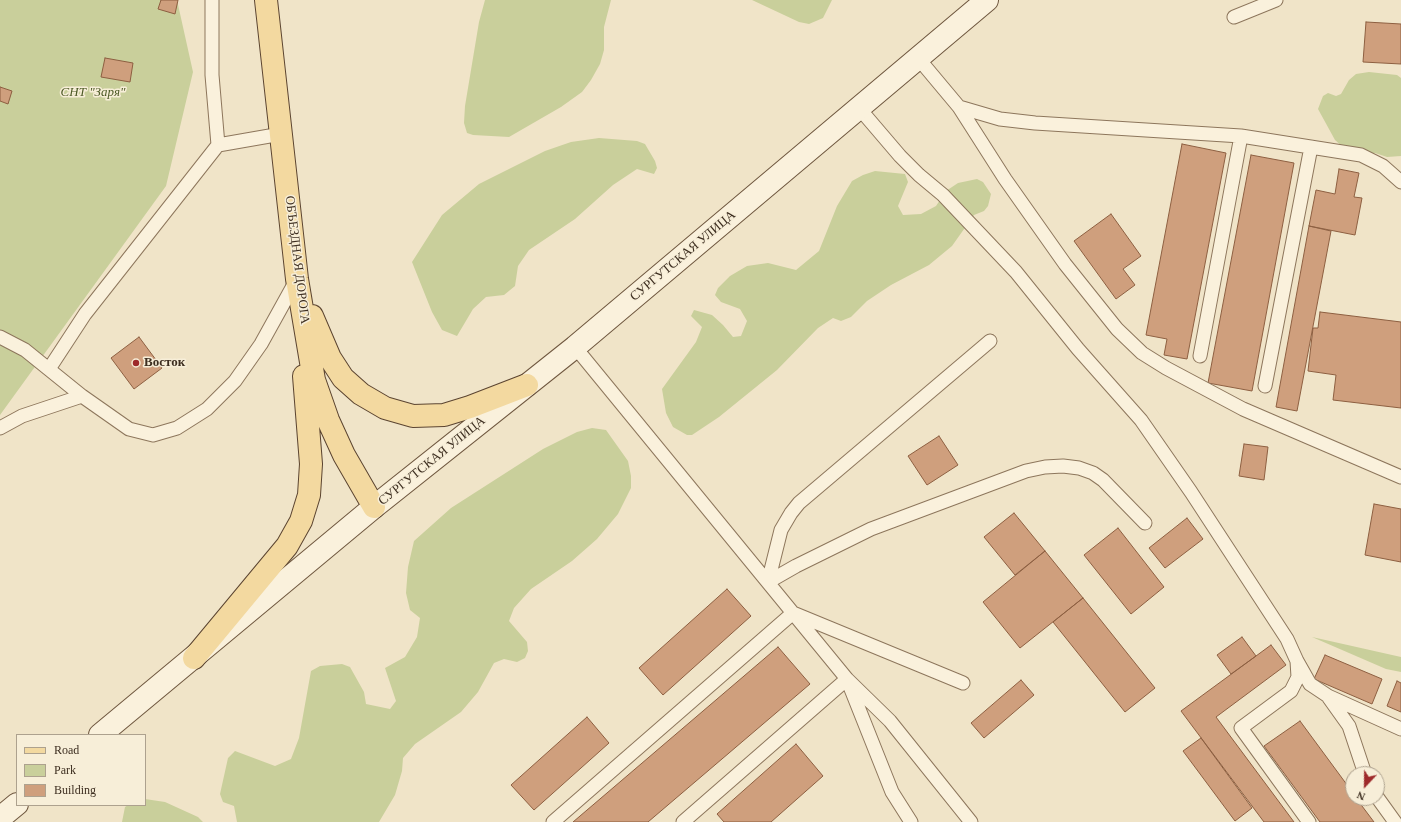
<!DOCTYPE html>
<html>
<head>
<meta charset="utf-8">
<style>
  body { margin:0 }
  #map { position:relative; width:1401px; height:822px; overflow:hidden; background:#f0e4c8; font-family:"Times New Roman",serif }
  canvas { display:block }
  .legend { position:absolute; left:16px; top:734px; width:130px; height:72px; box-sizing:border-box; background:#f7eed8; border:1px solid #ada18e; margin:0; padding:5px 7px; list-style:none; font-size:12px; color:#3d2e20 }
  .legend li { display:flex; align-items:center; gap:8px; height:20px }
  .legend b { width:20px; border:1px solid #ada18e }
  .north { position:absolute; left:1345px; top:766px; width:40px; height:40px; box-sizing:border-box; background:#f7eed8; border:1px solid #ada18e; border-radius:50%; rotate:202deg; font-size:11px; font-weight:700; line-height:16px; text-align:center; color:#3d2e20 }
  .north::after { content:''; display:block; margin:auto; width:14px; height:18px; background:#9e2a2b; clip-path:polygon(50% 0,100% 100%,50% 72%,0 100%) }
</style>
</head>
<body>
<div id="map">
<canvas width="1401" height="822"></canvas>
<ul class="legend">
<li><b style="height:5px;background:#f3d9a0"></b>Road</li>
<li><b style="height:11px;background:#c9cf9b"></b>Park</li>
<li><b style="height:11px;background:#cf9f7d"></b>Building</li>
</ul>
<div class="north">N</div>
</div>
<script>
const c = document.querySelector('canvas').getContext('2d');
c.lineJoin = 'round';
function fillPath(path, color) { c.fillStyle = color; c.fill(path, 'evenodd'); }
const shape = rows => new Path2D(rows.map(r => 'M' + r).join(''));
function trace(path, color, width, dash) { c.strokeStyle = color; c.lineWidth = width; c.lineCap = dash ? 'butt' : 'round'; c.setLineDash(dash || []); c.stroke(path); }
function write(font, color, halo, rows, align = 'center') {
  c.font = font + ' "Times New Roman",serif'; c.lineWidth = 3; c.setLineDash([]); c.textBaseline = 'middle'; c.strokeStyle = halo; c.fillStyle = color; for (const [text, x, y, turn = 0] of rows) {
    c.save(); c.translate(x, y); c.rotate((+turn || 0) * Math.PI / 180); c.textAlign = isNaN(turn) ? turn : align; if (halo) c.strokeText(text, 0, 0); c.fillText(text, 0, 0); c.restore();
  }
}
const green = shape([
  [0,0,177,0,193,72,166,186,0,415],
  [485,0,611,0,604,27,604,50,600,64,591,80,582,92,561,107,509,137,473,135,467,133,464,123,465,106,479,22],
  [752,0,832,0,823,18,809,24,799,22],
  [1369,72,1397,75,1401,78,1401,156,1387,157,1375,153,1367,156,1346,150,1335,140,1318,109,1323,96,1328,93,1336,96,1341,94,1349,80,1356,74],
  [599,138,637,141,645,144,655,161,657,168,654,174,637,169,613,185,575,219,529,250,518,266,515,286,504,295,486,297,473,309,457,336,442,330,432,312,412,262,442,215,479,184,545,151,571,142],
  [875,171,905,174,908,182,898,206,903,215,921,214,936,206,946,191,958,183,977,179,983,182,991,194,988,206,984,211,974,215,952,246,929,265,891,285,867,301,851,317,841,321,833,318,818,328,777,370,719,417,692,435,687,435,673,427,666,413,662,389,696,342,702,327,691,316,694,310,712,315,723,325,733,337,741,336,747,321,740,309,721,302,715,295,718,288,730,276,747,266,768,263,796,270,819,251,837,206,852,181,863,175],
  [592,428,606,430,628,461,631,476,631,488,618,514,597,539,572,561,531,589,514,608,509,621,527,642,528,651,525,658,517,662,504,659,494,663,478,692,461,712,415,744,403,758,402,771,395,795,379,822,237,822,234,806,223,802,220,794,228,758,235,751,275,766,291,759,299,738,311,671,320,666,342,664,350,667,364,692,366,704,390,709,396,701,385,668,405,657,417,637,420,618,410,610,406,593,408,567,414,541,451,508,543,449,577,432],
  [1312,637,1401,657,1401,672,1386,669],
  [145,799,165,802,198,817,203,822,122,822,125,807,128,805,145,805]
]);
const building = shape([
  [161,0,178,0,175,14,158,9,161,0],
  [1366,22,1401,24,1401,64,1363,62,1366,22],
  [105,58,133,63,130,82,101,77,105,58],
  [0,87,12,91,8,104,0,101,0,87],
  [1182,144,1226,153,1187,359,1164,355,1167,339,1146,335,1182,144],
  [1251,155,1294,163,1252,391,1208,383,1251,155],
  [1339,169,1359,173,1354,197,1362,198,1355,235,1309,226,1316,190,1335,194,1339,169],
  [1111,214,1141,256,1123,269,1135,285,1116,299,1074,241,1111,214],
  [1309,226,1331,231,1297,411,1276,407,1309,226],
  [1320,312,1401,322,1401,408,1333,400,1336,375,1308,371,1313,328,1318,328,1320,312],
  [139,337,162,368,134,389,111,358,139,337],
  [939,436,958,465,927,485,908,456,939,436],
  [1244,444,1268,447,1264,480,1239,476,1244,444],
  [1374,504,1401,509,1401,562,1365,555,1374,504],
  [1014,513,1045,551,1015,575,984,537,1014,513],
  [1187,518,1203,539,1165,568,1149,548,1187,518],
  [1118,528,1164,587,1131,614,1084,555,1118,528],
  [1045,551,1083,598,1020,648,983,602,1045,551],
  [727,589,751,616,663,695,639,668,727,589],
  [1083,598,1155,688,1125,712,1053,622,1083,598],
  [1242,637,1256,656,1231,674,1217,655,1242,637],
  [1271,645,1286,665,1216,717,1294,822,1264,822,1181,711,1271,645],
  [778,647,810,684,648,822,573,822,778,647],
  [1325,655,1382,679,1372,704,1314,679,1325,655],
  [1021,680,1034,695,984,738,971,723,1021,680],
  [1397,681,1401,683,1401,712,1387,706,1397,681],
  [587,717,609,743,534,810,511,785,587,717],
  [1300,721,1353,793,1353,798,1356,798,1374,822,1320,822,1264,746,1300,721],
  [1201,738,1252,808,1235,821,1183,751,1201,738],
  [796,744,823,776,771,822,724,822,717,814,796,744]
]);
const service = shape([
  [212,0,212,75,218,145],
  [1234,17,1276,0],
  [918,58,959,107,1005,179,1065,264,1117,329,1142,353,1166,368,1243,409,1401,477],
  [959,107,1000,119,1035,123,1241,136,1361,155,1383,166,1401,182],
  [859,108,900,156,919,175,943,195,1016,272,1078,349,1141,420,1191,492,1287,639,1297,661,1310,684,1328,696,1401,729],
  [0,337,25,350,82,396,129,429,153,435,177,428,207,409,235,381,261,344,297,279],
  [575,347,847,679,683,822],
  [1200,356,1241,136],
  [49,369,85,314,218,145,281,134],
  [1265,386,1311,147],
  [0,428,22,416,82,396],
  [768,582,796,566,871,529,1026,471,1045,467,1063,466,1079,468,1093,473,1103,480,1145,523],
  [768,582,781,530,791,513,799,503,990,341],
  [1297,661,1298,677,1291,691,1241,728,1309,822],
  [847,679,890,721,971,822],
  [849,684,892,792,911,822],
  [1329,698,1349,726,1365,774],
  [1377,797,1395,822],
  [553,822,793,613,963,683]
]);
const secondary = shape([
  [100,735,374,507,575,347,987,0],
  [0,818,17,804]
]);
const primary = shape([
  [266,0,297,279,314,380,328,420,344,455,374,507],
  [312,316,330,358,343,378,361,394,385,408,413,416,444,415,470,407,527,385],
  [194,658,287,546,301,521,309,495,311,464,304,376]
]);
const markers = [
  [136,363,4,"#9e2a2b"]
];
const parkNames = [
  ["СНТ \"Заря\"",93,93]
];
const streetNames = [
  ["СУРГУТСКАЯ УЛИЦА",683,256,-40],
  ["ОБЪЕЗДНАЯ ДОРОГА",297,260,83],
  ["СУРГУТСКАЯ УЛИЦА",432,461,-39]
];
const poiNames = [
  ["Восток",144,363]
];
fillPath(green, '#c9cf9b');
fillPath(building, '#cf9f7d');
trace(building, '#8d5f41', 1);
trace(service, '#8d765c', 15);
trace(secondary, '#6f573f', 24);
trace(primary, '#5b4430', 24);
trace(service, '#faf1dc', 13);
trace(secondary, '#faf1dc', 22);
trace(primary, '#f3d9a0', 22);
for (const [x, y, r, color] of markers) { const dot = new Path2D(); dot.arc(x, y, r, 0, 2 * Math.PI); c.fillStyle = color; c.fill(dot); trace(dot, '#f7eed8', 1.5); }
write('italic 13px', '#4d5a26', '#f7eed8', parkNames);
write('13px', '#3d2e20', '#f7eed8', streetNames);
write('bold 13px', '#3d2e20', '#f7eed8', poiNames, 'left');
</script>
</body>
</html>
